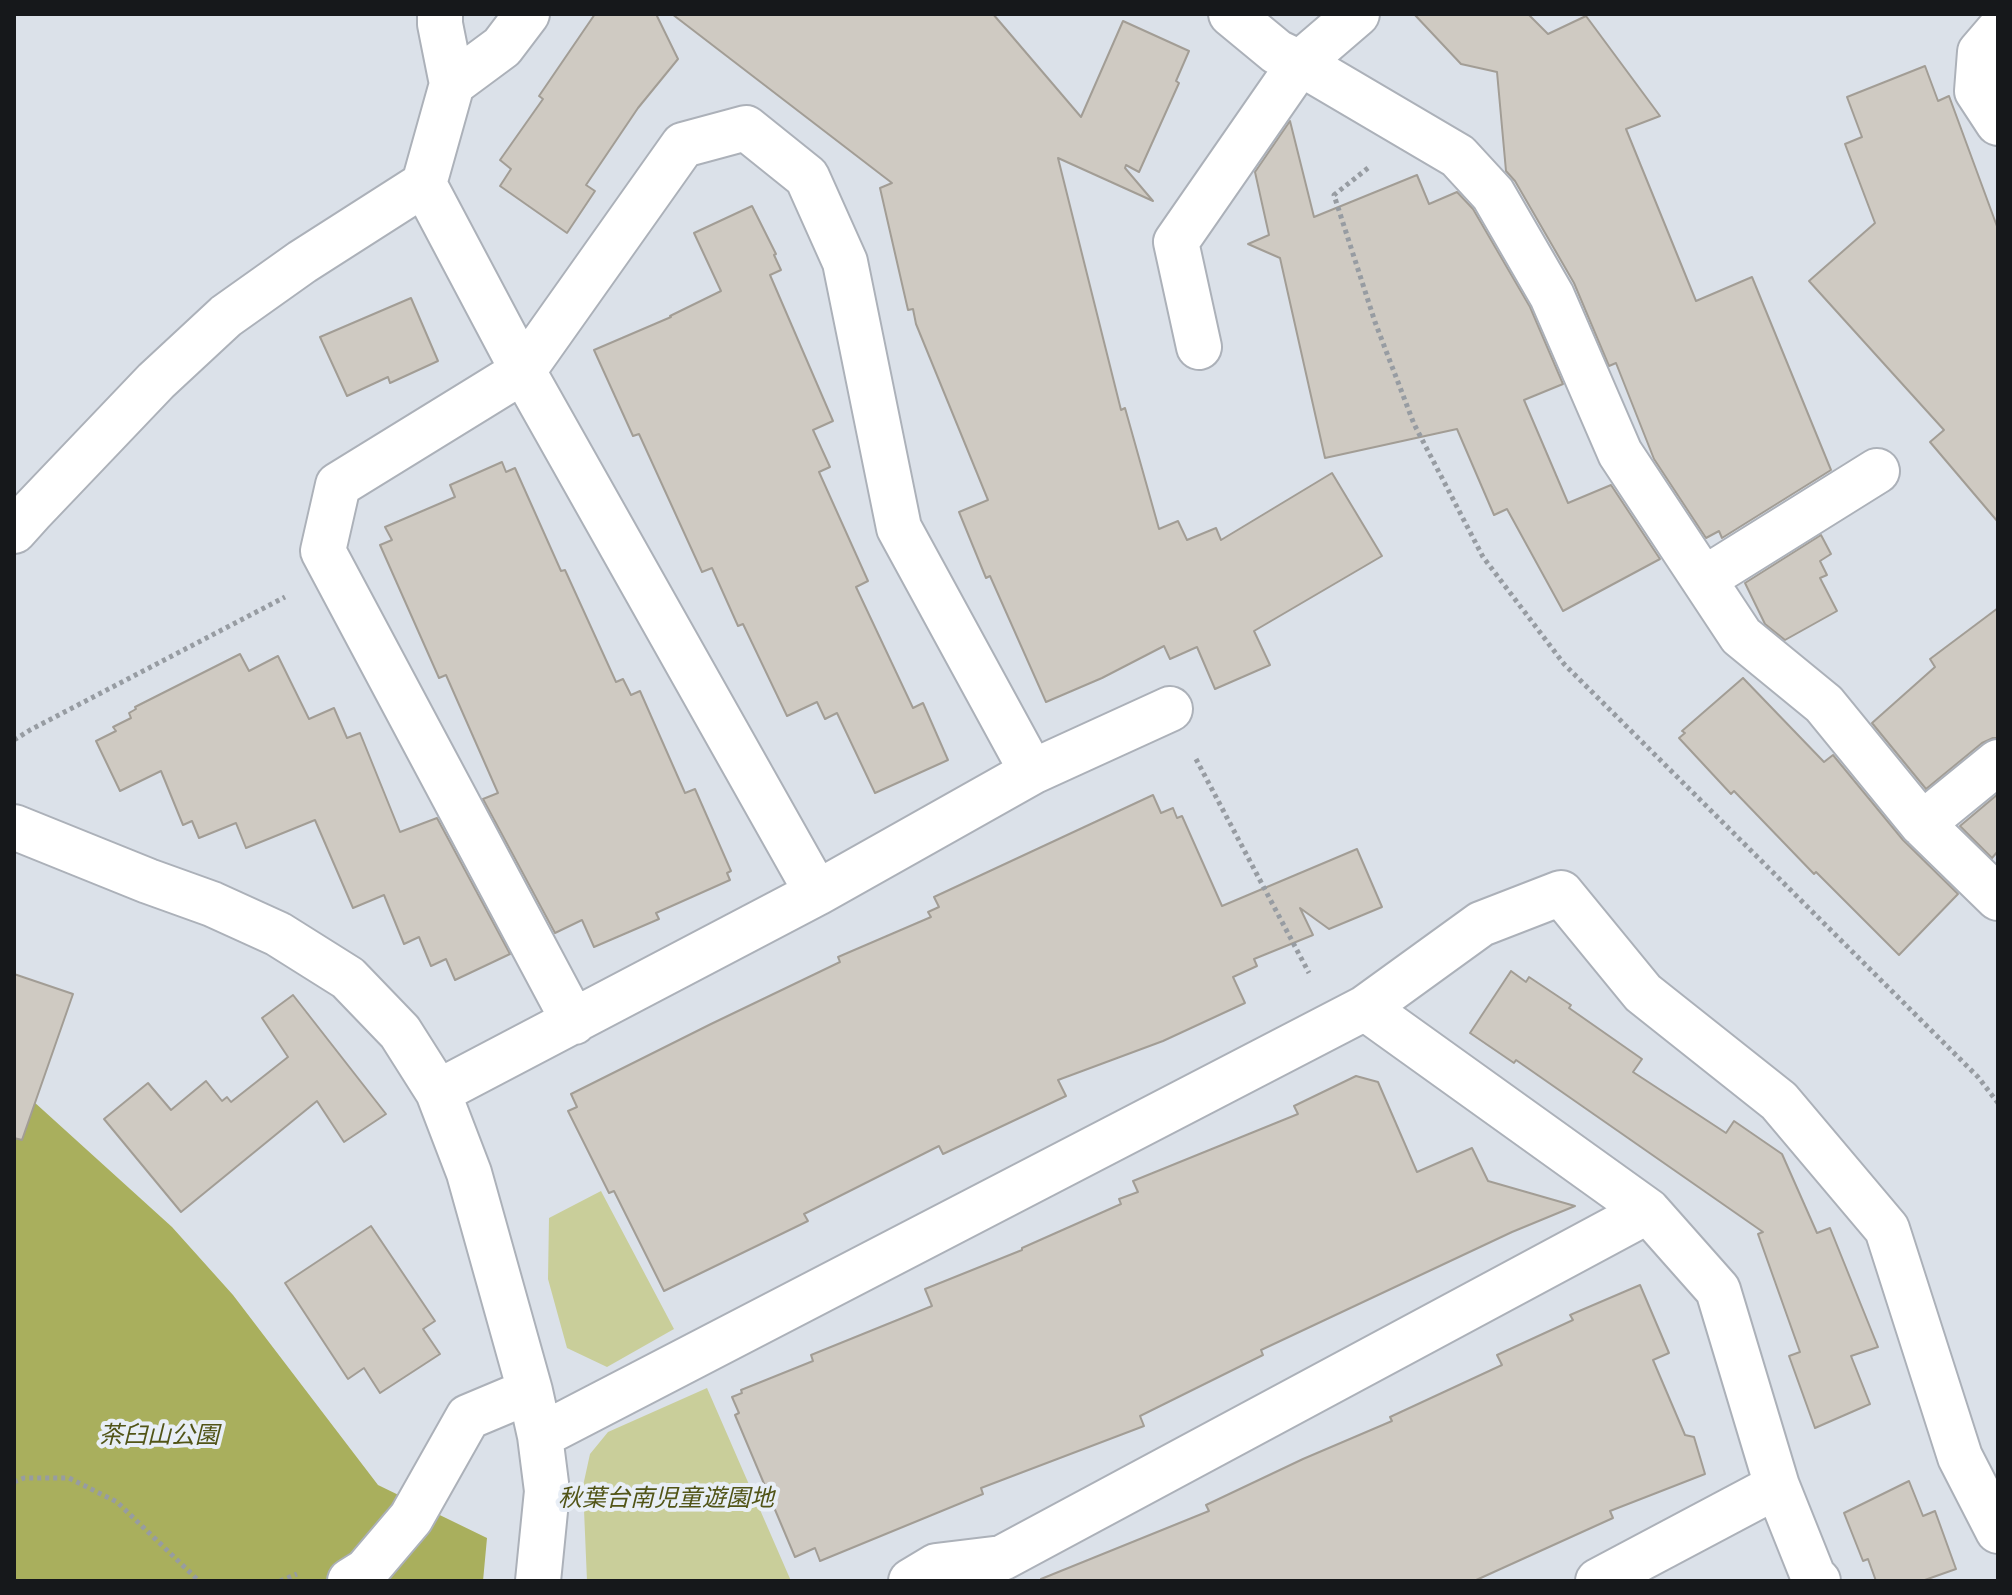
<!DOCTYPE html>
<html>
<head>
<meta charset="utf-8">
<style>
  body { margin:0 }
  #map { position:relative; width:2012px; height:1595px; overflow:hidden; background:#dbe1e9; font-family:"Crimson Pro",serif }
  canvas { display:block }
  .frame { position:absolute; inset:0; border:16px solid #16181b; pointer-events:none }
</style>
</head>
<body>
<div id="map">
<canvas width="2012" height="1595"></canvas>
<div class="frame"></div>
</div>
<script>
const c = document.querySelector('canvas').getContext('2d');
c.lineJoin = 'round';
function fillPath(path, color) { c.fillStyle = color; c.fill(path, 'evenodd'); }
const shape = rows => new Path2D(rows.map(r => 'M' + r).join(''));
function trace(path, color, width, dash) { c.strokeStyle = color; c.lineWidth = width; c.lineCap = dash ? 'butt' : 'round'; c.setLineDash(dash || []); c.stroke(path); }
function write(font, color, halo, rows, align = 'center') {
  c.font = font + ' "Crimson Pro","Noto Sans JP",serif'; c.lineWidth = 8; c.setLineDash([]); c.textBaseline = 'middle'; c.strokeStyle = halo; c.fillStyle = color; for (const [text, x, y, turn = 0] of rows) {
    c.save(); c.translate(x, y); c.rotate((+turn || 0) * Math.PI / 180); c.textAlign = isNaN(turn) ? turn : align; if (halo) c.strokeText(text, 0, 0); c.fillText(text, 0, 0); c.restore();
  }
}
const green = shape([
  [601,1191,674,1329,607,1367,567,1348,548,1279,549,1218],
  [707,1388,791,1581,587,1581,583,1486,590,1454,608,1432]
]);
const forest = shape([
  [33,1101,172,1227,233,1295,378,1485,487,1538,483,1581,14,1581,14,1106]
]);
const building = shape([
  [595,14,656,14,678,59,638,108,586,185,595,191,567,233,500,186,511,169,500,160,543,99,539,96,595,14],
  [672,14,993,14,1081,117,1123,21,1189,51,1176,81,1179,83,1139,172,1126,165,1125,168,1153,201,1058,158,1121,410,1125,408,1159,529,1178,521,1187,540,1216,528,1221,540,1332,473,1382,556,1254,631,1270,665,1215,689,1197,647,1170,659,1164,646,1102,678,1046,702,990,576,986,578,959,512,988,500,916,324,913,309,908,310,880,188,892,183,672,14],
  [1414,14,1528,14,1548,34,1586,16,1660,116,1626,129,1696,301,1752,277,1831,470,1722,538,1719,531,1706,538,1654,459,1616,363,1609,366,1574,283,1515,181,1506,171,1497,72,1461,64,1414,14],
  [1925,66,1938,101,1949,96,1998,229,1998,522,1930,442,1944,430,1809,281,1875,223,1845,144,1862,137,1847,97,1925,66],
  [1290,121,1314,217,1417,175,1429,204,1457,192,1473,209,1530,307,1563,384,1524,400,1568,503,1611,485,1660,559,1563,611,1507,509,1494,515,1457,429,1325,458,1280,258,1248,244,1269,235,1255,172,1290,121],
  [752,206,776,254,774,255,781,270,770,275,833,421,813,430,830,467,819,472,868,581,856,587,913,708,923,703,948,760,875,793,837,713,825,719,817,702,787,716,743,624,738,626,712,568,702,572,639,434,633,436,594,350,671,317,670,316,721,291,694,233,752,206],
  [411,298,438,361,390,383,388,377,347,396,320,337,411,298],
  [502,462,506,472,515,468,561,571,565,570,616,682,623,679,631,695,640,691,685,793,695,789,731,871,727,873,730,880,656,913,659,919,594,947,582,920,555,933,483,799,498,793,446,675,439,678,380,545,392,540,385,527,455,497,450,485,502,462],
  [1821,535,1831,554,1820,561,1827,575,1820,578,1837,611,1785,640,1765,624,1745,583,1821,535],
  [1998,608,1998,738,1993,738,1982,743,1926,789,1872,723,1935,667,1930,659,1998,608],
  [240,654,249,671,278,656,309,719,334,708,347,738,360,733,400,832,437,818,510,954,455,980,446,959,431,966,419,937,404,944,384,895,353,908,315,820,246,848,236,823,199,838,192,821,183,825,161,771,120,791,96,741,116,731,113,727,131,718,129,713,136,709,135,707,240,654],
  [1743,678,1824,762,1833,755,1903,840,1958,894,1899,955,1816,872,1814,874,1734,791,1731,794,1679,738,1685,733,1682,731,1743,678],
  [1998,794,1998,851,1992,858,1960,826,1998,794],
  [1153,795,1161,813,1173,808,1177,818,1182,816,1222,906,1357,849,1382,907,1329,929,1300,908,1313,935,1254,959,1257,966,1233,977,1245,1003,1163,1041,1058,1080,1066,1096,943,1154,939,1146,804,1214,808,1221,664,1291,614,1191,609,1193,568,1111,577,1107,571,1094,711,1024,840,962,838,957,931,917,928,912,939,907,934,897,1153,795],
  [1511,971,1526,982,1529,977,1571,1005,1569,1008,1642,1059,1633,1072,1726,1133,1734,1121,1782,1154,1817,1233,1830,1228,1878,1347,1851,1356,1870,1404,1815,1428,1789,1356,1800,1352,1758,1234,1763,1232,1516,1060,1514,1063,1470,1033,1511,971],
  [14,974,73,994,22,1140,14,1138,14,974],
  [293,995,386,1114,344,1142,317,1101,181,1212,104,1119,148,1083,171,1110,206,1081,222,1101,227,1097,231,1102,288,1057,262,1018,293,995],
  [1356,1076,1378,1082,1417,1172,1472,1148,1488,1181,1575,1206,1512,1232,1261,1350,1263,1355,1140,1416,1144,1426,981,1488,983,1494,820,1561,815,1548,795,1557,735,1415,739,1413,732,1397,742,1393,741,1390,813,1361,811,1355,932,1306,925,1289,1022,1250,1022,1248,1121,1204,1119,1199,1138,1192,1133,1181,1298,1114,1294,1106,1356,1076],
  [371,1226,435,1321,423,1329,440,1354,380,1393,364,1368,348,1379,285,1283,371,1226],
  [1640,1285,1669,1353,1653,1360,1685,1435,1694,1437,1705,1474,1610,1511,1613,1518,1474,1581,1042,1581,1041,1579,1209,1511,1206,1505,1303,1459,1392,1421,1390,1417,1502,1365,1497,1355,1573,1320,1570,1315,1640,1285],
  [1909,1481,1923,1516,1935,1511,1956,1569,1922,1581,1876,1581,1868,1559,1863,1561,1844,1513,1909,1481]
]);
const path = shape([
  [1368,168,1334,195,1375,322,1414,424,1483,557,1564,664,1978,1077,1998,1103],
  [14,740,30,730,285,597],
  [1196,759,1309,973],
  [14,1482,24,1478,69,1478,117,1502,199,1581],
  [280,1581,297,1574]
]);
const minor = shape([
  [1231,14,1277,52,1300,63,1458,156,1493,194,1552,296,1620,453,1741,636,1824,704,1922,824,1998,898],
  [1998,31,1980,52,1977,91,1998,123],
  [452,84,502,47,527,14],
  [424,184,523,371,817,893],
  [1199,347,1176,242,1300,63,1357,14],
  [14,531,32,511,156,381,226,316,302,262,424,184,452,84,440,24,440,14],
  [1704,579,1877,471],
  [1922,824,1998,762],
  [14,827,148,881,212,904,278,934,348,978,400,1032,438,1092,469,1173,530,1391,540,1436,547,1491,538,1581],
  [1365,1008,1481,924,1561,893,1643,993,1779,1101,1887,1229,1960,1457,1998,1531],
  [574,1022,323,551,338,485,523,371,683,145,746,128,807,177,845,262,899,528,1032,772],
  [438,1092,817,893,1032,772,1170,709],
  [540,1436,1365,1008,1648,1211,1718,1290,1777,1486,1813,1576,1818,1581],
  [350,1581,366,1571,411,1518,468,1417,530,1391],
  [911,1581,936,1566,1002,1558,1648,1211],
  [1598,1581,1777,1486]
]);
const parkNames = [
  ["茶臼山公園",159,1436],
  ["秋葉台南児童遊園地",666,1499]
];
fillPath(green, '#c9ce9a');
fillPath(forest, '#a9af5d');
fillPath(building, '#cfcac2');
trace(building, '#a29d95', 2);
trace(minor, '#acb1b9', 48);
trace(path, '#979ca2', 5, [4, 4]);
trace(minor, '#fff', 44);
write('italic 24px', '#515417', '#e8eef6', parkNames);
</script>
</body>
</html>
